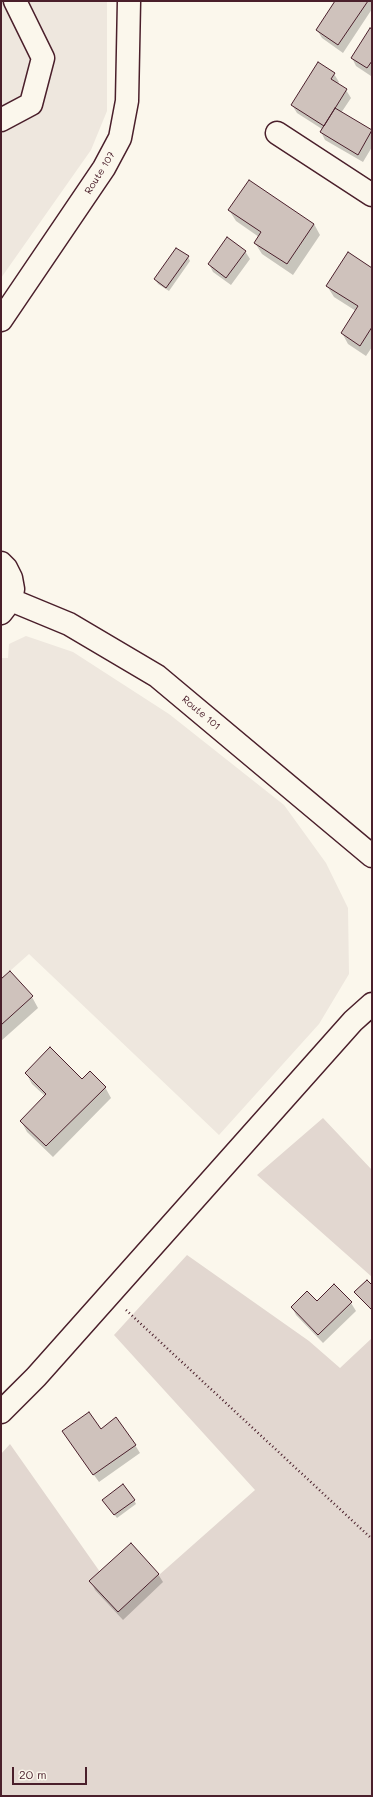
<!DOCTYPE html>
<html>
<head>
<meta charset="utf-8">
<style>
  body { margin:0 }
  #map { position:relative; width:373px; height:1797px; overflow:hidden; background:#fbf7ec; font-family:Mali,sans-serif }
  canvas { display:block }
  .frame { position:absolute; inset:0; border:2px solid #4a1f2b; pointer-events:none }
  .scale { position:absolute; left:12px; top:1767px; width:75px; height:18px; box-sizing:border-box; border:2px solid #4a1f2b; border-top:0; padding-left:5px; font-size:12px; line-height:14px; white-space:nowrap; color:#4a1f2b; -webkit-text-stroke:3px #fbf7ec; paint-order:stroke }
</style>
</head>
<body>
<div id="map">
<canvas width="373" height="1797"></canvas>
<div class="frame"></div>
<div class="scale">20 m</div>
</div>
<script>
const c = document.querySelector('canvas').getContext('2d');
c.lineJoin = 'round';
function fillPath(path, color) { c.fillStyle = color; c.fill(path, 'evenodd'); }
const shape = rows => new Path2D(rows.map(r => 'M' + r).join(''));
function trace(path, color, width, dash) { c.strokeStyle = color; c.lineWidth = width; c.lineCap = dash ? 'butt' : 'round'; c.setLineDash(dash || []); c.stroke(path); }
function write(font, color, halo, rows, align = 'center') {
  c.font = font + ' Mali,sans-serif'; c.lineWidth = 3; c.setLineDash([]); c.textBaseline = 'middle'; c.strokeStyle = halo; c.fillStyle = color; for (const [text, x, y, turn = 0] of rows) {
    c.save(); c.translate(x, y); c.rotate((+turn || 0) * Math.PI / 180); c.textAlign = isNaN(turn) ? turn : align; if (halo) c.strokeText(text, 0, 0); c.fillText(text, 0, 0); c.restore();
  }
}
const built = shape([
  [1,1,107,1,107,111,91,150,1,278],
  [26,636,73,652,169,714,284,805,326,863,348,908,349,974,319,1024,219,1135,29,954,1,979,1,658,8,658,9,644]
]);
const green = shape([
  [323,1118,372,1170,372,1277,257,1175],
  [187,1255,309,1341,340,1368,372,1338,372,1796,1,1796,1,1454,10,1444,124,1606,255,1490,114,1335]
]);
const shadow = shape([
  [337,1,372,1,372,9,343,53,322,38,317,30],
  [372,31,372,75,371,76,356,66,352,58],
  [334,74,339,82,337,84,346,90,351,98,341,113,372,131,372,147,363,162,325,140,321,132,322,129,297,113,292,105],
  [229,210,314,224,320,235,293,275,262,254,255,243,259,237,236,221],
  [245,251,250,259,231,285,213,272,209,264],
  [188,257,190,261,169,291,158,284,155,279],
  [372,269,372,347,366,356,348,344,342,333,356,311,334,297,327,286],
  [10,972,32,997,38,1008,1,1041,1,981],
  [26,1073,105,1087,111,1098,53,1157,27,1132,21,1121,45,1096,32,1084],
  [334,1285,351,1303,356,1311,323,1343,296,1315,292,1307,317,1302],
  [372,1287,372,1311,356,1293],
  [100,1430,135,1445,140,1453,99,1482,68,1439],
  [134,1500,136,1504,117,1518,106,1504],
  [158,1574,163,1582,123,1620,95,1590,91,1581]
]);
const building = shape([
  [335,1,368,1,338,45,316,30,335,1],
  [370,28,372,29,372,61,367,68,351,58,370,28],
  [318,62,335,73,331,79,347,89,324,126,291,105,318,62],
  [335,108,372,130,358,155,320,132,335,108],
  [249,180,314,224,287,264,254,243,261,232,228,210,249,180],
  [227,237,246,251,226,278,208,264,227,237],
  [176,248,189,256,166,288,154,279,176,248],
  [348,252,372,268,372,327,360,346,341,333,358,306,326,286,348,252],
  [10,971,33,996,1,1025,1,979,10,971],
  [50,1047,82,1079,90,1071,106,1087,46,1146,20,1121,46,1094,25,1073,50,1047],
  [367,1280,372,1285,372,1310,354,1292,367,1280],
  [334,1284,352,1302,318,1335,291,1307,307,1291,317,1301,334,1284],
  [89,1412,101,1429,116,1417,136,1445,93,1475,62,1431,89,1412],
  [123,1484,135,1500,114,1515,102,1500,123,1484],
  [131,1543,159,1574,118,1612,89,1581,131,1543]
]);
const path = shape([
  [126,1310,372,1539]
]);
const minor = shape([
  [1,120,31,104,43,58,15,1],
  [277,133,372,195],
  [1,320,104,168,120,138,127,101,129,1],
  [1,563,6,568,11,578,13,589,11,600,1,613],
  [11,600,69,624,157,676,372,856]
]);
const major = shape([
  [1,1412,36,1377,353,1021,372,1004]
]);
const streetNames = [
  ["Route 107",100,173,-58],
  ["Route 101",201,713,40]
];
fillPath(built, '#eee7de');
fillPath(green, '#e2d7d0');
fillPath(shadow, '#0003');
fillPath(building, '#cfc2bc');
trace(building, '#4a1f2b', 1);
trace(minor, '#4a1f2b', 25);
trace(major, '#4a1f2b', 25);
trace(path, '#4a1f2b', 2.5, [1, 3]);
trace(minor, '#fbf7ec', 22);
trace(major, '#fbf7ec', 22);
write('10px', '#4a1f2b', '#fbf7ec', streetNames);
</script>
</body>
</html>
